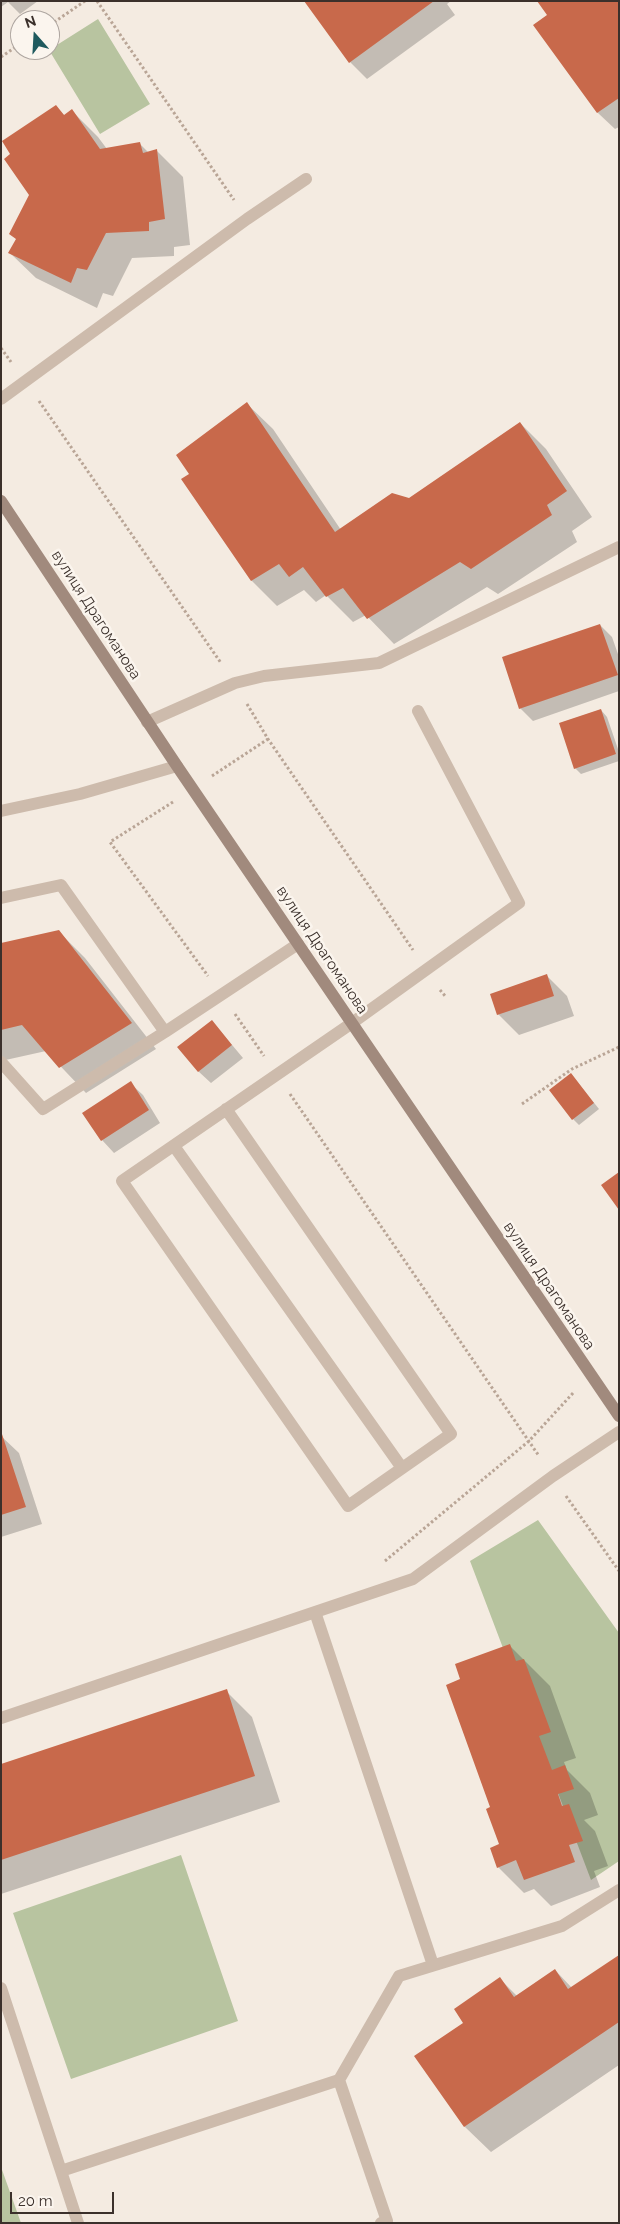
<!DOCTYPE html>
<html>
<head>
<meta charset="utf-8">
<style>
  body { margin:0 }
  #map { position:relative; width:620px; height:2224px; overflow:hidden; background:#f4ebe1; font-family:Raleway,sans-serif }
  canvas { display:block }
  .frame { position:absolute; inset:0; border:2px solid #3b302b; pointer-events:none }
  .north { position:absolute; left:10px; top:10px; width:50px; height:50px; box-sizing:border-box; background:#fbf5ee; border:1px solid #aea6a0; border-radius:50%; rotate:341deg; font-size:14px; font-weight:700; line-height:20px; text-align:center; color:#3b302b }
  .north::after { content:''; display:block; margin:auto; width:18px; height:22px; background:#1f5a5e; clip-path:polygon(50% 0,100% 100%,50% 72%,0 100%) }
  .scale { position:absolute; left:10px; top:2192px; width:104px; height:22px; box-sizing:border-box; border:2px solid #3b302b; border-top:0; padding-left:6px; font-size:15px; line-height:18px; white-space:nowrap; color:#3b302b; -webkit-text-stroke:4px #fbf5ee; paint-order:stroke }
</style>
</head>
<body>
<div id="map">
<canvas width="620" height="2224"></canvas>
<div class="frame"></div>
<div class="north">N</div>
<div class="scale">20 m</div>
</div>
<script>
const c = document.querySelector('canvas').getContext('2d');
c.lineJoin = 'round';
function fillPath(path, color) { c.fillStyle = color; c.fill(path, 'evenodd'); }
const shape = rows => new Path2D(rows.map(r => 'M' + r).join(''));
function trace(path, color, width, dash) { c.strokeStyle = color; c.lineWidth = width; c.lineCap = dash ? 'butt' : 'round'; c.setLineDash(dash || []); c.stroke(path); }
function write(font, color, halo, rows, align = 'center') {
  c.font = font + ' Raleway,sans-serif'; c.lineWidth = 5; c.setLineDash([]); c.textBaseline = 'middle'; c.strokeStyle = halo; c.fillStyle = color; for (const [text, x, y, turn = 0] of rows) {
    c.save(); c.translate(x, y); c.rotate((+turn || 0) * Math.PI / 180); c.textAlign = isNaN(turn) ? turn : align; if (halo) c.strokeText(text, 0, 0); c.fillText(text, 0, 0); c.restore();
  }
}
const green = shape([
  [98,19,150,104,100,134,49,50],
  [538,1520,619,1633,619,1861,591,1880,470,1561],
  [181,1855,238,2021,71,2079,13,1913],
  [1,2167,21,2223,1,2223]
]);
const shadow = shape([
  [1,1,38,1,20,14,8,2,1,7],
  [306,1,451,1,447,4,455,15,367,79,350,62],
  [619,1,619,127,615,129,598,113,534,25,548,15],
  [56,107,65,116,72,111,98,137,107,149,140,144,149,153,157,151,183,177,190,245,174,247,174,256,132,258,113,296,103,293,97,308,36,278,10,253,17,240],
  [247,404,273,429,341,530,409,499,520,423,546,449,592,517,572,531,577,542,498,594,487,587,394,644,366,615,353,622,326,595,316,602,304,590,277,606,252,581,190,475],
  [600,625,612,637,619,657,619,691,533,721,520,708,504,658],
  [601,710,607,717,619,752,619,761,581,774,575,768],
  [59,932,85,958,156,1049,86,1093,46,1051,1,1061,1,944],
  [547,976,567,996,574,1016,519,1035,498,1014],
  [212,1021,243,1058,211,1083,198,1071],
  [571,1074,599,1109,579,1125,573,1119],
  [130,1083,143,1095,160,1123,114,1153,102,1140],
  [1,1436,19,1453,42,1524,1,1537],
  [509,1645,550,1686,576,1758,564,1762,567,1770,590,1793,598,1815,584,1820,595,1831,608,1866,594,1871,600,1887,551,1906,534,1889,524,1893,498,1867,500,1845,462,1680],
  [226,1691,252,1717,280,1802,1,1894,1,1765],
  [619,1956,619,2065,491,2152,465,2127,416,2056,464,2023,500,1979,517,1996,555,1970,572,1988]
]);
const building = shape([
  [304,1,434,1,349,63],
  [537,1,619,1,619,98,597,113,533,25,547,15],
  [56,105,64,115,72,109,100,149,140,142,143,153,157,149,165,219,149,222,149,231,106,233,87,270,77,268,71,283,8,253,16,239,9,234,29,195,4,159,10,154,2,141],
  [247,402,335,532,392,493,409,498,520,422,567,491,547,505,552,515,471,569,460,562,367,619,343,588,326,597,303,567,289,577,279,564,251,581,181,479,189,474,176,455],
  [600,624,618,675,519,709,502,657],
  [601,709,616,754,574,769,559,723],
  [59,930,132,1023,59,1068,22,1025,1,1030,1,943],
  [547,974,554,996,497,1015,490,994],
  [212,1020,232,1045,198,1072,177,1047],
  [571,1073,594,1103,572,1120,549,1090],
  [131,1081,149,1110,101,1141,82,1113],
  [619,1172,619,1210,601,1185],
  [1,1431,26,1507,1,1515],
  [510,1644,516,1661,524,1659,551,1732,539,1736,552,1770,565,1765,574,1789,558,1794,562,1806,569,1804,583,1841,569,1845,575,1862,524,1880,516,1860,497,1868,490,1848,499,1844,486,1809,490,1807,446,1685,460,1679,455,1664],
  [227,1689,255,1776,1,1860,1,1764],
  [619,1955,619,2022,464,2127,414,2056,463,2023,454,2009,500,1977,514,1997,555,1969,568,1989]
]);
const path = shape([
  [97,1,234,200],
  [50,25,85,1],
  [1,57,20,44],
  [1,348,11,362],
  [39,401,221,663],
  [247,704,268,739,413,950],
  [212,776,268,739],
  [173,802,110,842,208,976],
  [440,990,446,997],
  [235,1014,264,1056],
  [290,1094,539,1456],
  [522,1104,572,1069,619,1047],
  [566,1496,619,1571],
  [385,1561,529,1441,574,1392]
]);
const lane = shape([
  [1,399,247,219,306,179],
  [147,722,235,683,264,676,379,663,619,547],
  [1,898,61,885,165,1032,43,1109,1,1062],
  [165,1032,298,944],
  [226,1109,451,1434,348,1506,122,1181,352,1023,519,903,418,711],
  [174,1146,402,1468],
  [315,1612,433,1965],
  [1,1718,413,1579,553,1476,619,1432],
  [1,1988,61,2171],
  [339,2080,387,2221,381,2223],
  [78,2223,61,2171,339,2080,399,1976,562,1926,619,1890]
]);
const street = shape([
  [1,811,80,794,177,766]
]);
const secondary = shape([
  [1,501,177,766,619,1416]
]);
const streetNames = [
  ["вулиця Драгоманова",96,615,57],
  ["вулиця Драгоманова",322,950,56],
  ["вулиця Драгоманова",549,1286,56]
];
fillPath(green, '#b8c4a0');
fillPath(shadow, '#0003');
fillPath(building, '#c8694b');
trace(path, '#b9a596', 3, [2.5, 2.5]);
trace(lane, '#cdbbac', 12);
trace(street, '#cdbbac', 12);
trace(secondary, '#a18a7d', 12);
write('15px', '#3b302b', '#fbf5ee', streetNames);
</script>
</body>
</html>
